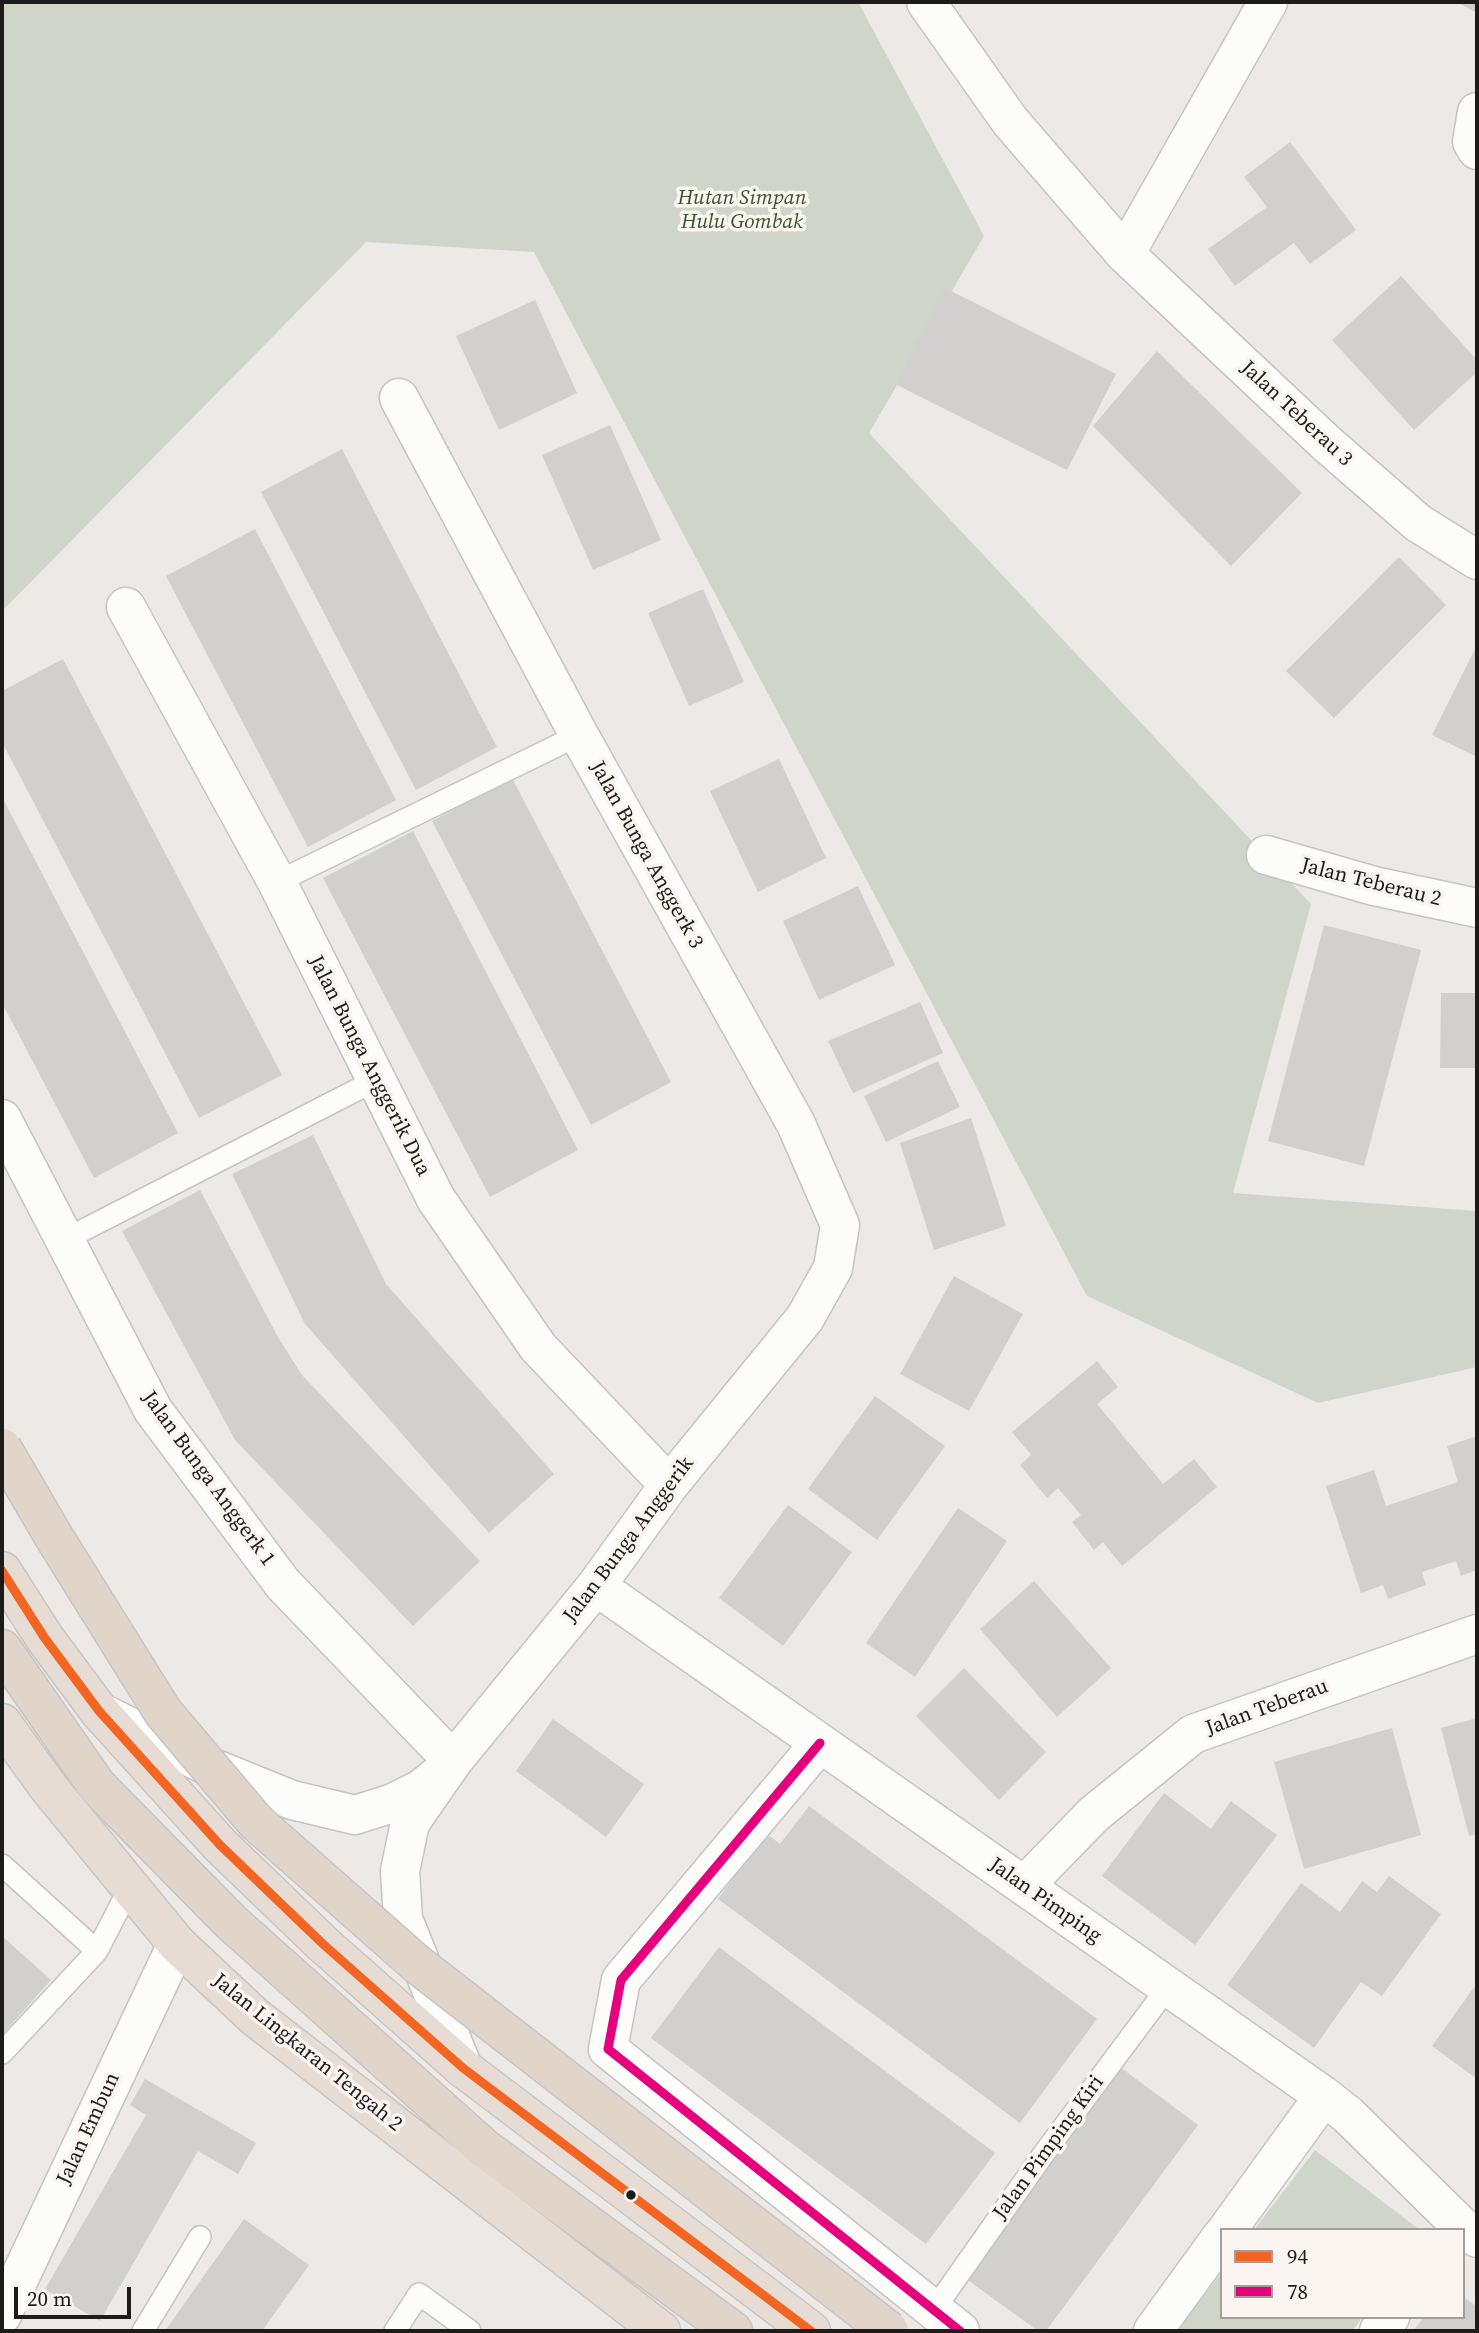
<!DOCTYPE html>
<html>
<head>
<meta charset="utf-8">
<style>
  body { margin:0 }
  #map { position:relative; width:1479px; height:2333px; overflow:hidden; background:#ece9e7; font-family:"Source Serif 4",serif }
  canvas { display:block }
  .frame { position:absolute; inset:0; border:4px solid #1e1c1b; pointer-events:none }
  .legend { position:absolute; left:1220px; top:2228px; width:245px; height:91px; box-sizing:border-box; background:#fbf5f2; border:2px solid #a39e9c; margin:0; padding:9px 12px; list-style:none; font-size:21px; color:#1e1c1b }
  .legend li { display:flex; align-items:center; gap:14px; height:35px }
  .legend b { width:35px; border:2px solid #a39e9c }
  .scale { position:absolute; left:14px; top:2287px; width:117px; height:32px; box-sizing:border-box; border:4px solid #1e1c1b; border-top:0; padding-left:9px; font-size:21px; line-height:24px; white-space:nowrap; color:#1e1c1b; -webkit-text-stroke:5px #fbf5f2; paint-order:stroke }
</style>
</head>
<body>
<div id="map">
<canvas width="1479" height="2333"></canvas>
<div class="frame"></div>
<ul class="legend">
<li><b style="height:9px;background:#f26522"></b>94</li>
<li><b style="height:9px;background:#e5007d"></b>78</li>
</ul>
<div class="scale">20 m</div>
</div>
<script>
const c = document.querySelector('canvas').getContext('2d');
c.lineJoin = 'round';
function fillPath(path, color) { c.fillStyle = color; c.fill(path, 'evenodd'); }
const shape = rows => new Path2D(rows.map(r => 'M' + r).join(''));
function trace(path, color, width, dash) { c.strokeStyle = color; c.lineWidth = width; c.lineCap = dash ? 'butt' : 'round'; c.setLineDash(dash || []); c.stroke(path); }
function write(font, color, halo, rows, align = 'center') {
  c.font = font + ' "Source Serif 4",serif'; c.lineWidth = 7; c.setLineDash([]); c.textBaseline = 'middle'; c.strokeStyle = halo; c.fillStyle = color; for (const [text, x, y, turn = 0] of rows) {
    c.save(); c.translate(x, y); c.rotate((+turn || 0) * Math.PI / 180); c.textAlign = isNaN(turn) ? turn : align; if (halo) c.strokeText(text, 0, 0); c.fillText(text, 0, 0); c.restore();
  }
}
const green = shape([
  [2,2,858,2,984,236,869,433,1311,904,1233,1193,1477,1211,1477,1367,1318,1403,1087,1296,534,252,366,242,2,611],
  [1315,2150,1420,2230,1254,2230],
  [1222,2272,1222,2317,1363,2317,1352,2331,1177,2331]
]);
const building = shape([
  [1457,2,1477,2,1477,13],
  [1290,142,1356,230,1310,264,1294,243,1235,286,1208,249,1267,207,1244,177],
  [1401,276,1477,360,1477,372,1414,430,1332,340],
  [943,287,1116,374,1067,470,895,384],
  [535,300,577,393,499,430,456,336],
  [1157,351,1302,493,1231,566,1093,426],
  [610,425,661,540,593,570,542,455],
  [342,449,497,747,416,790,261,492],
  [255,529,396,800,308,847,166,576],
  [1399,557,1446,605,1334,718,1286,671],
  [703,589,744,682,689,706,648,613],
  [1477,645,1477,757,1432,735],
  [63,659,282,1075,199,1118,2,742,2,691],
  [779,759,826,858,758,892,710,791],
  [512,778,671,1082,591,1125,432,821],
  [2,797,178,1133,94,1178,2,1003],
  [413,831,578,1150,490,1197,323,878],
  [858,886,895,965,819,1000,783,921],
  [1324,925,1421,950,1364,1166,1268,1141],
  [1441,993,1477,993,1477,1068,1440,1068],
  [920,1002,943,1053,853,1093,828,1041],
  [938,1061,960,1107,886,1142,864,1096],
  [971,1118,1006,1226,934,1250,900,1143],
  [313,1135,386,1284,554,1474,489,1533,305,1324,232,1174],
  [200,1190,279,1339,302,1375,480,1561,413,1626,235,1440,122,1231],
  [954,1276,1023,1314,969,1411,900,1374],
  [1097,1361,1118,1387,1097,1404,1163,1484,1194,1459,1217,1487,1122,1566,1103,1542,1094,1550,1072,1522,1081,1515,1058,1488,1047,1498,1020,1465,1031,1455,1012,1432],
  [875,1396,945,1446,877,1540,808,1489],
  [1477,1436,1477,1570,1461,1576,1456,1561,1422,1572,1426,1585,1388,1599,1383,1585,1361,1593,1326,1486,1374,1470,1386,1506,1458,1482,1447,1446],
  [788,1505,852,1552,783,1646,719,1598],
  [958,1508,1007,1541,915,1677,866,1643],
  [1034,1581,1111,1668,1057,1717,980,1629],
  [964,1668,1046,1752,999,1800,916,1716],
  [1477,1718,1477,1834,1469,1836,1441,1728],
  [553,1719,644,1784,606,1837,516,1771],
  [1392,1728,1421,1835,1304,1869,1274,1762],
  [1164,1793,1211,1829,1231,1801,1277,1835,1195,1945,1102,1876],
  [809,1806,1097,2019,1020,2123,718,1899,766,1833,780,1844],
  [1389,1876,1441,1914,1382,1996,1361,1982,1314,2048,1227,1985,1301,1883,1340,1912,1362,1881,1377,1892],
  [2,1936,51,1980,2,2035],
  [719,1947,995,2153,926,2244,651,2038],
  [1477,1983,1477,2079,1432,2046],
  [1120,2067,1198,2125,1046,2331,1038,2331,965,2278],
  [145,2079,256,2143,238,2174,198,2151,100,2321,45,2289,146,2115,130,2105],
  [244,2219,309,2265,262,2331,165,2331],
  [1463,2296,1477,2307,1477,2331,1413,2331,1424,2317,1463,2317]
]);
const service = shape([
  [277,882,579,735],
  [66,1239,376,1080],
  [2,1865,97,1951],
  [2,2053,97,1951,130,1887],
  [933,2311,1045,2152,1168,1987],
  [143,2331,200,2237],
  [395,2331,419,2294,470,2331]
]);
const minor = shape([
  [926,2,1010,121,1125,254,1325,442,1418,523,1477,560],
  [1477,112,1472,142,1477,150],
  [1125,254,1268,2],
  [399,398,579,735,796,1124,840,1225,833,1268,805,1318,669,1485,596,1586,453,1761,410,1823,400,1871,403,1919,463,2068],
  [126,607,277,882,436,1199,538,1347,669,1485],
  [1266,855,1374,886,1477,908],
  [2,1119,153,1410,283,1584,453,1761],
  [596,1586,1324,2096,1348,2115,1460,2225,1477,2238],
  [100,1712,208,1766,292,1800,355,1815,393,1803,421,1789,436,1777],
  [820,1743,621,1980,608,2049,960,2331],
  [1024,1886,1094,1814,1193,1734,1477,1634],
  [1227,2230,1324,2096],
  [2,2315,177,1944],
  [1153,2331,1222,2236],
  [1379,2331,1390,2317]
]);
const trunk = shape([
  [2,1571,44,1637,99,1711,220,1845,323,1944,463,2068,811,2331],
  [2,1723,49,1788,177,1944,255,2017,661,2331]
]);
const motorway = shape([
  [2,1649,97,1786,231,1922,484,2148,733,2331]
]);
const motorwayBridge = shape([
  [2,1448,54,1537,163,1712,256,1822,417,1964,889,2331]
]);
const bus1 = shape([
  [2,1571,44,1637,99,1711,220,1845,323,1944,463,2068,811,2331]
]);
const bus2 = shape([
  [820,1743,621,1980,608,2049,960,2331]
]);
const markers = [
  [631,2195,6,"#1e1c1b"]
];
const parkNames = [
  ["Hutan Simpan",742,199],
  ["Hulu Gombak",742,223]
];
const streetNames = [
  ["Jalan Teberau 3",1296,414,43],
  ["Jalan Bunga Anggerk 3",646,855,61],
  ["Jalan Teberau 2",1371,883,14],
  ["Jalan Bunga Anggerik Dua",369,1066,63],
  ["Jalan Bunga Anggerk 1",208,1479,54],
  ["Jalan Bunga Anggerik",629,1540,-53],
  ["Jalan Teberau",1267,1708,-20],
  ["Jalan Pimping",1045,1901,35],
  ["Jalan Lingkaran Tengah 2",307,2053,39],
  ["Jalan Embun",89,2129,-65],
  ["Jalan Pimping Kiri",1049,2148,-54]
];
fillPath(green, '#cfd6c9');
fillPath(building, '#d2d0cf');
trace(service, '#c6c4c3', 24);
trace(minor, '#c6c4c3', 41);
trace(trunk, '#c6c5c4', 41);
trace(motorway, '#c6c5c4', 41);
trace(service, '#fcfcfb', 21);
trace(minor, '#fcfcfb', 38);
trace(trunk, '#e6dcd3', 38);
trace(motorway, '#e1d4c9', 38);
trace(motorwayBridge, '#c6c5c4', 41, []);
trace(motorwayBridge, '#e1d4c9', 38);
trace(bus1, '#f26522', 9);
trace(bus2, '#e5007d', 9);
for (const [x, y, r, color] of markers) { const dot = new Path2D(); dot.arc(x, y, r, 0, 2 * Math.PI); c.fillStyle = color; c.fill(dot); trace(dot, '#fbf5f2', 2.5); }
write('italic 21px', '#39542a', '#fbf5f2', parkNames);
write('21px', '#1e1c1b', '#fbf5f2', streetNames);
</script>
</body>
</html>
